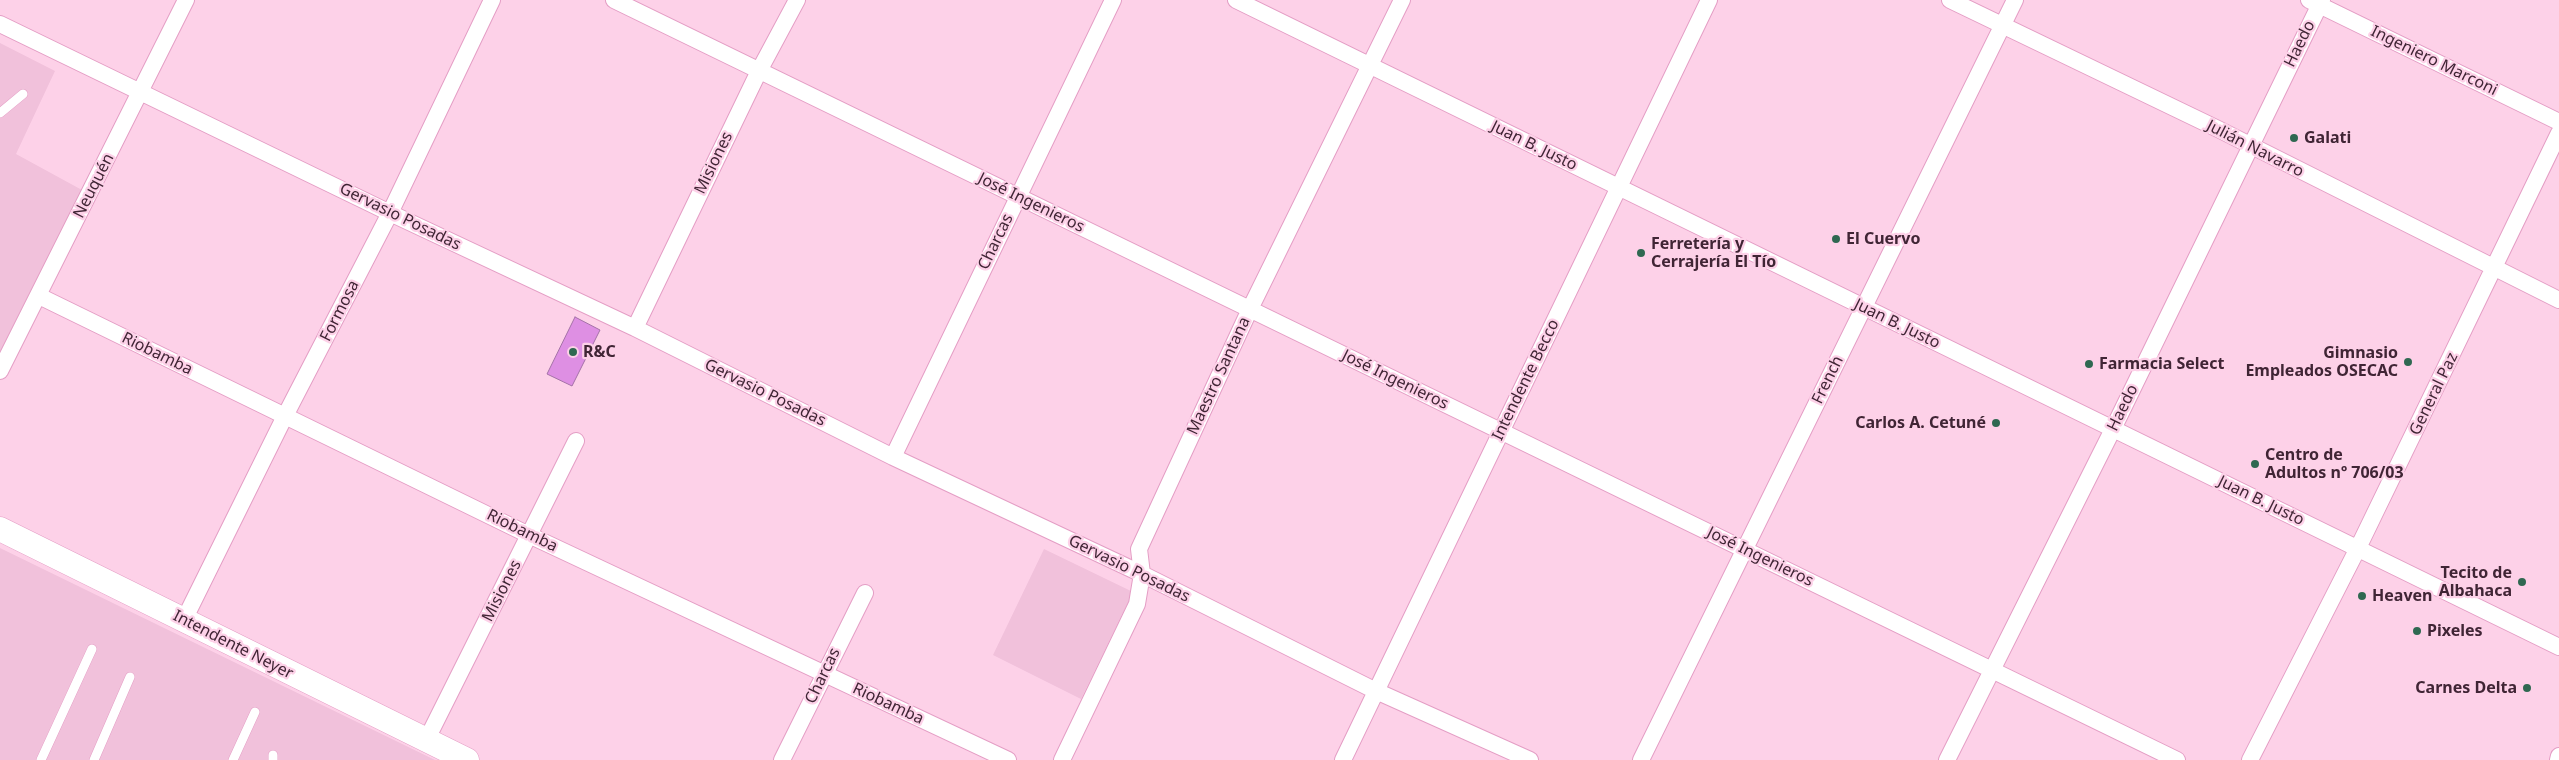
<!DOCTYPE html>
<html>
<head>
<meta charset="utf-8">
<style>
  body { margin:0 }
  canvas { display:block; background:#fdd1e8 }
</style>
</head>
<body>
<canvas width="2559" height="760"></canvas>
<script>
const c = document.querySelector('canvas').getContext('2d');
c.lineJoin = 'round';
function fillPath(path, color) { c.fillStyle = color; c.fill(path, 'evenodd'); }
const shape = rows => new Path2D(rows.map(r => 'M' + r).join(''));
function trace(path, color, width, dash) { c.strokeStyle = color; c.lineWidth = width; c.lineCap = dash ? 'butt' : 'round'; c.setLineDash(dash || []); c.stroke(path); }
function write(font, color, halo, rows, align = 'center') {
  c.font = font + ' "Noto Sans",sans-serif'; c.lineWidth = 4.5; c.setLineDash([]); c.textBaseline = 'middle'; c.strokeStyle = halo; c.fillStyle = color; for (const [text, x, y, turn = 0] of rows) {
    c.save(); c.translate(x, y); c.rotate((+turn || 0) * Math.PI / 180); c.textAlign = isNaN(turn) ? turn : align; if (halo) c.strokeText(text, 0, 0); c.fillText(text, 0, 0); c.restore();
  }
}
const built = shape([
  [0,43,55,71,16,154,82,190,0,365],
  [0,548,435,760,0,760],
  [1044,549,1133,592,1081,699,993,655]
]);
const building = shape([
  [575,317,600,330,572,386,547,374,575,317]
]);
const lane = shape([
  [0,113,23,94],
  [273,755,273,760],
  [41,760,92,649],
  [94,760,130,677],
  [233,760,255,712]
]);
const street = shape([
  [614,0,2177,760],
  [1236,0,2559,647],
  [1950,0,2218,129,2559,300],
  [2309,0,2559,122],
  [0,24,390,213,635,328,893,457,1142,574,1376,691,1530,760],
  [39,296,531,536,1008,760],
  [635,328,759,71,797,0],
  [0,371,186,0],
  [893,457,1113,0],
  [184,620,285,416,390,213,492,0],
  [426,741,576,441],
  [782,760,865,593],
  [1062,760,1137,604,1142,574,1139,549,1250,309,1402,0],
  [1343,760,1709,0],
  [1641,760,2015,0],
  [1947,760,2113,429,2322,0],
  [2250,760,2358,548,2559,133],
  [2558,760,2559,756]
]);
const secondary = shape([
  [0,529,467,760]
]);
const markers = [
  [2294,138,5,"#2f6851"],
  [1836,239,5,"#2f6851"],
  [1641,253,5,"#2f6851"],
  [573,352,5,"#2f6851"],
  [2408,362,5,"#2f6851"],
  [2089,364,5,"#2f6851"],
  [1996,423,5,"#2f6851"],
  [2255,464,5,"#2f6851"],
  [2522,582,5,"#2f6851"],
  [2362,596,5,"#2f6851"],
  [2417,631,5,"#2f6851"],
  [2527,688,5,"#2f6851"]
];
const streetNames = [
  ["Haedo",2300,44,-64],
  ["Ingeniero Marconi",2434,61,26],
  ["Juan B. Justo",1534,146,26],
  ["Julián Navarro",2255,149,27],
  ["Misiones",714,163,-64],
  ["Neuquén",94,186,-63],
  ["José Ingenieros",1031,203,26],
  ["Gervasio Posadas",400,217,26],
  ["Charcas",996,242,-64],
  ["Formosa",340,311,-63],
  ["Juan B. Justo",1897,324,26],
  ["Riobamba",157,354,26],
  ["Maestro Santana",1219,376,-65],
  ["José Ingenieros",1395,380,26],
  ["Intendente Becco",1526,380,-64],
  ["French",1828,380,-64],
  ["Gervasio Posadas",765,393,26],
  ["General Paz",2434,394,-64],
  ["Haedo",2123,408,-64],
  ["Juan B. Justo",2261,501,26],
  ["Riobamba",522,531,26],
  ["José Ingenieros",1760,557,26],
  ["Gervasio Posadas",1129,569,26],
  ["Misiones",502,591,-63],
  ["Intendente Neyer",233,645,27],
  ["Charcas",823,676,-64],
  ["Riobamba",888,704,25]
];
const poiNames = [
  ["Galati",2304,138],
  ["El Cuervo",1846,239],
  ["Ferretería y",1651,244],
  ["Cerrajería El Tío",1651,262],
  ["R&C",583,352],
  ["Gimnasio",2398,353,"right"],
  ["Empleados OSECAC",2398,371,"right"],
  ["Farmacia Select",2099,364],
  ["Carlos A. Cetuné",1986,423,"right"],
  ["Centro de",2265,455],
  ["Adultos nº 706/03",2265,473],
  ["Tecito de",2512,573,"right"],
  ["Albahaca",2512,591,"right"],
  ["Heaven",2372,596],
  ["Pixeles",2427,631],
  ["Carnes Delta",2517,688,"right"]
];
fillPath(built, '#f1c1db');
fillPath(building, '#de8fe3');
trace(building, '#a472a7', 1);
trace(lane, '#e49ec5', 10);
trace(street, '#e49ec5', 18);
trace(secondary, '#e49ec5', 25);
trace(lane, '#fff', 9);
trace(street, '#fff', 16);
trace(secondary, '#fff', 24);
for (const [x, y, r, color] of markers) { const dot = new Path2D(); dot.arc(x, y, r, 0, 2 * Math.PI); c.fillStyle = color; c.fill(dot); trace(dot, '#fdd1e8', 2); }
write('16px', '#402535', '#fdd1e8', streetNames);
write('bold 16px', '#402535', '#fdd1e8', poiNames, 'left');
</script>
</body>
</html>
